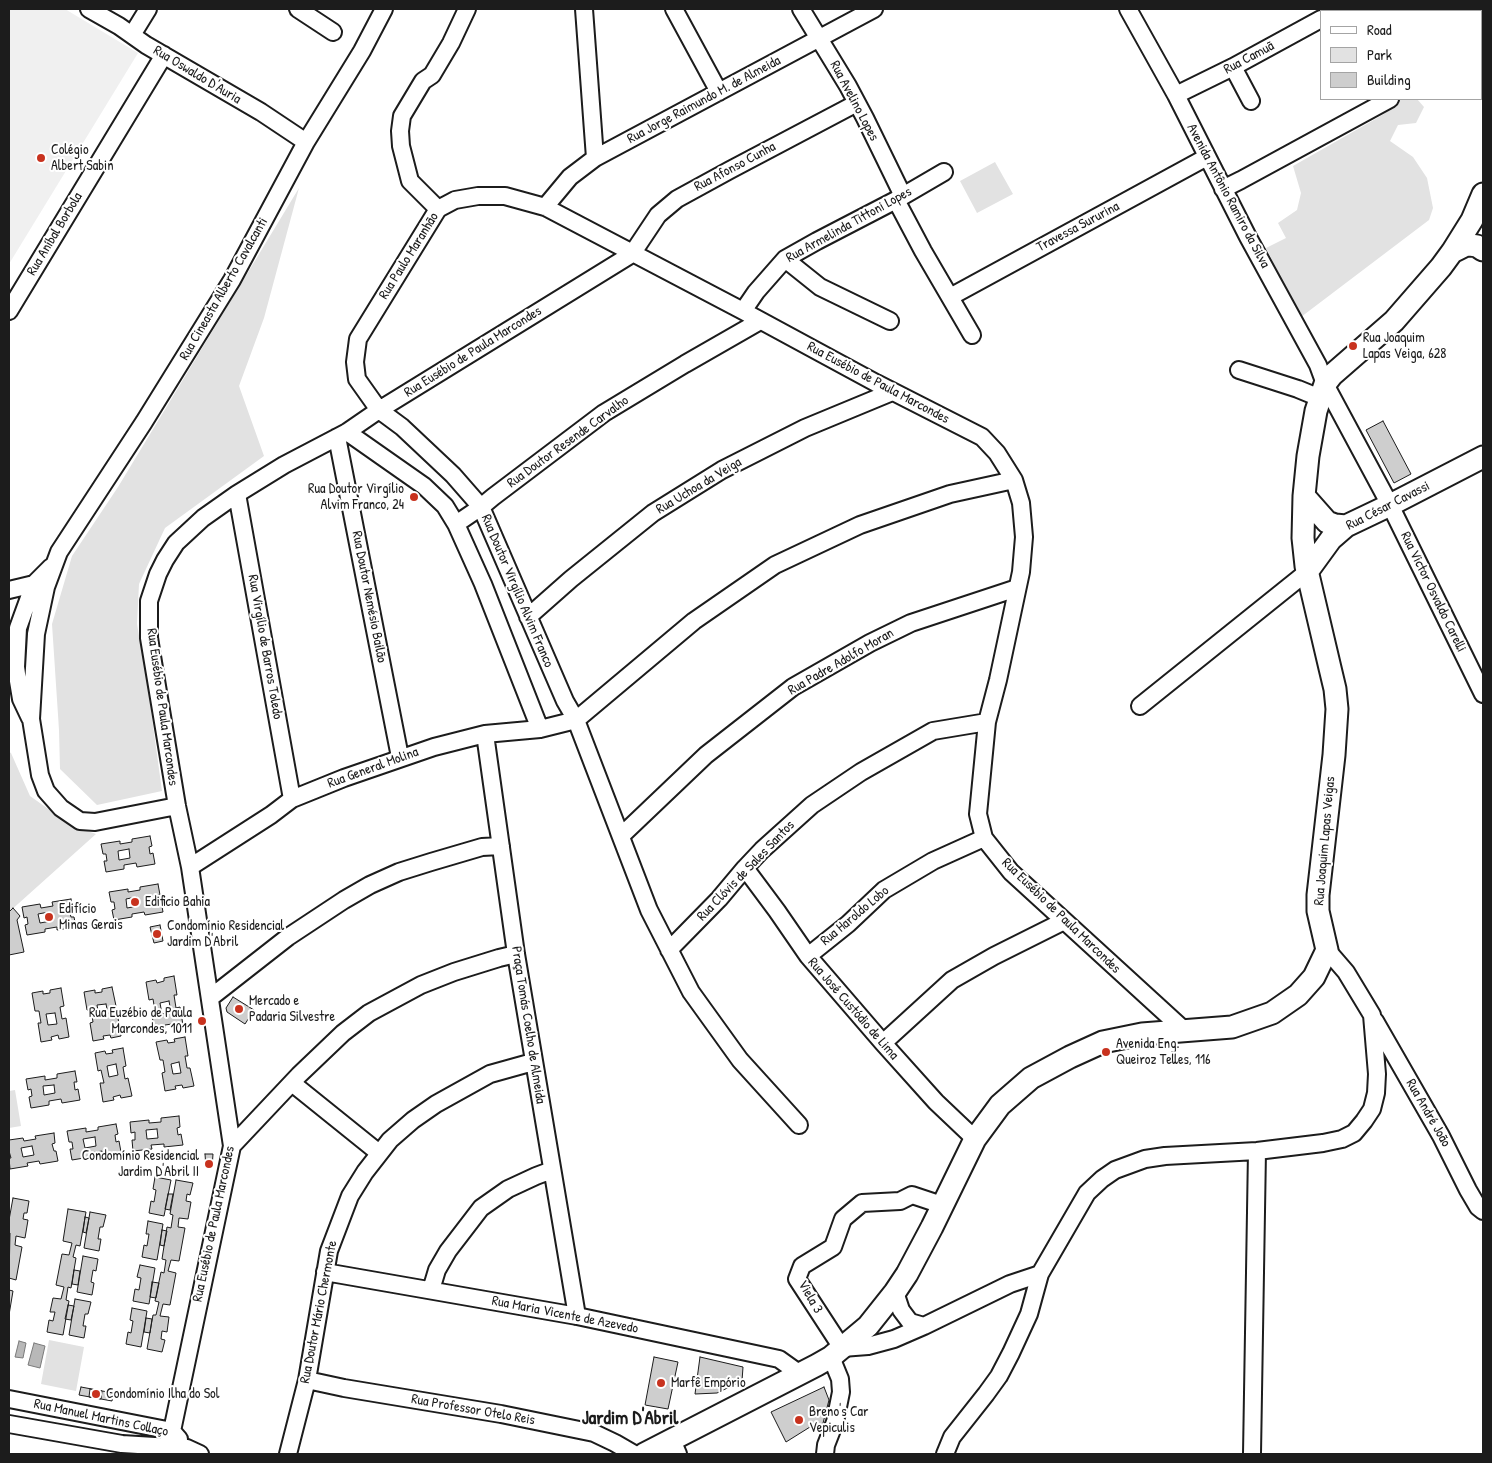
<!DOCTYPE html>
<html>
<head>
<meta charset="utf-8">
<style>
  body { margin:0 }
  #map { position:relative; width:1492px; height:1463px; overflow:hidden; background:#fff; font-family:"Patrick Hand",sans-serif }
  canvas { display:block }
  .frame { position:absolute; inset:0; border:10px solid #1c1c1c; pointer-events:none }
  .legend { position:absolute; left:1320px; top:10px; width:162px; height:90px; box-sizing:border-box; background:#fff; border:1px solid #a4a4a4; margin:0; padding:6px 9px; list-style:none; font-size:15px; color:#1c1c1c }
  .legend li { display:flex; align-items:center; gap:10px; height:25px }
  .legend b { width:25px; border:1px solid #a4a4a4 }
</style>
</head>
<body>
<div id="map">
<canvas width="1492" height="1463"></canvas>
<div class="frame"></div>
<ul class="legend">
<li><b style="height:6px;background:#fff"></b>Road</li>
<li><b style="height:14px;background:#e2e2e2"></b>Park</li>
<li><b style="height:14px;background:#cecece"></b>Building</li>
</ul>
</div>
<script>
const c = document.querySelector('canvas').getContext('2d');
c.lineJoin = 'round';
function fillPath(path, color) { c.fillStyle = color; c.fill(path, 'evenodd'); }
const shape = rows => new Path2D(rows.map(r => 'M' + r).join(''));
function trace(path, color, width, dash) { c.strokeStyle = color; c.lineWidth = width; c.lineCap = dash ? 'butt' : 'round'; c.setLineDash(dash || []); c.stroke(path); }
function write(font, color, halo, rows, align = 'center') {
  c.font = font + ' "Patrick Hand",sans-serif'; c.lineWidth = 4; c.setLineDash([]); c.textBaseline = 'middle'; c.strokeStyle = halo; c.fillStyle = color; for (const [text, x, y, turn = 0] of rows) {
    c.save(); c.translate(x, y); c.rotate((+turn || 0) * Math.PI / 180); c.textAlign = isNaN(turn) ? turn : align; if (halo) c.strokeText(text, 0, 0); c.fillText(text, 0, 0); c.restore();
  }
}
const built = shape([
  [9,9,65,9,138,53,9,264]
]);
const green = shape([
  [1400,99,1417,99,1424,107,1416,123,1398,125,1390,141,1413,157,1427,178,1433,208,1429,220,1301,317,1266,248,1286,238,1278,223,1297,210,1301,193,1293,166,1379,117,1396,106],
  [995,162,1013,194,977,213,960,181],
  [299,188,264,318,239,386,264,456,165,528,139,584,137,624,148,689,162,791,97,805,60,769,59,730,52,624,72,556,118,487],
  [9,752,11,753,30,796,71,825,96,834,9,912],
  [15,1090,21,1126,9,1128,9,1091],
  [49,1340,84,1347,76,1391,41,1384]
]);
const water = shape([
  [19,1341,26,1343,23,1358,15,1357,19,1341],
  [34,1343,45,1346,40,1368,28,1365,34,1343]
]);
const building = shape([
  [1383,421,1411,474,1394,483,1366,430,1383,421],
  [150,836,152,846,149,847,150,854,153,853,155,864,137,867,136,863,124,865,124,869,106,872,104,861,107,861,106,854,103,854,101,844,120,841,120,844,132,842,132,839,150,836],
  [129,849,130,858,119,860,118,851,129,849],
  [158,884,160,895,157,895,158,902,161,901,163,912,145,915,144,912,132,914,132,917,114,920,112,910,115,909,114,902,111,902,109,892,128,889,128,892,140,890,140,887,158,884],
  [136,897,138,906,127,908,126,899,136,897],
  [71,899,73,910,69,910,71,917,74,917,76,927,57,930,57,927,45,929,45,932,27,935,25,925,28,924,27,917,24,918,22,907,40,904,41,908,53,906,52,902,71,899],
  [13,908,20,916,17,920,24,952,9,955,9,912,13,908],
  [49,912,51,921,40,923,38,914,49,912],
  [160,925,163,941,154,943,150,927,160,925],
  [174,976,177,995,174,995,176,1008,180,1007,183,1025,172,1027,172,1024,165,1025,165,1028,155,1030,151,1012,155,1011,153,999,149,1000,146,982,156,980,157,983,164,981,164,978,174,976],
  [112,987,116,1006,112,1006,115,1018,118,1018,121,1036,111,1038,110,1035,103,1036,104,1039,93,1041,90,1023,93,1022,91,1010,87,1010,84,992,95,990,95,993,102,992,102,989,112,987],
  [61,988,64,1006,60,1007,62,1019,66,1018,69,1037,59,1039,58,1035,51,1037,52,1040,41,1042,38,1023,41,1023,39,1011,35,1011,32,993,43,991,43,994,50,993,50,990,61,988],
  [233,997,254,1010,245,1024,227,1012,226,1008,233,997],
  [169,1001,171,1012,162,1014,160,1003,169,1001],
  [106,1004,108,1014,99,1016,97,1005,106,1004],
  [55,1013,57,1024,48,1025,46,1014,55,1013],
  [185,1037,188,1056,185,1056,187,1068,190,1068,194,1086,183,1088,182,1085,175,1086,176,1089,165,1091,162,1073,165,1072,163,1060,160,1060,156,1042,167,1040,168,1043,175,1042,174,1039,185,1037],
  [123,1048,126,1066,123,1067,125,1079,128,1078,132,1096,121,1098,120,1095,113,1097,114,1100,103,1102,100,1083,104,1083,101,1070,98,1071,95,1053,105,1051,106,1054,113,1053,112,1050,123,1048],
  [179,1062,181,1073,173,1074,171,1064,179,1062],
  [116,1064,118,1075,109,1077,107,1066,116,1064],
  [75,1071,77,1082,74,1082,75,1090,78,1089,80,1100,62,1103,61,1099,49,1101,49,1105,31,1108,29,1097,32,1096,31,1089,28,1090,26,1079,45,1076,45,1080,57,1078,57,1074,75,1071],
  [54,1085,55,1093,44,1095,43,1086,54,1085],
  [179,1116,180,1127,177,1128,178,1135,181,1134,183,1145,164,1147,164,1144,151,1145,152,1149,133,1151,132,1140,135,1140,135,1132,131,1133,130,1122,149,1120,149,1123,161,1122,161,1118,179,1116],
  [116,1124,118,1134,115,1135,116,1142,119,1141,121,1152,103,1155,102,1151,90,1153,90,1157,72,1160,70,1149,73,1149,72,1142,69,1142,67,1131,86,1128,86,1132,98,1130,98,1127,116,1124],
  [157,1129,158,1138,147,1139,146,1130,157,1129],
  [54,1133,55,1143,52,1144,54,1151,56,1151,58,1161,40,1164,39,1161,27,1163,28,1166,10,1169,9,1158,11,1158,9,1151,9,1140,23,1138,24,1141,36,1139,35,1136,54,1133],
  [95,1137,96,1146,85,1148,83,1139,95,1137],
  [32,1146,34,1155,23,1157,21,1148,32,1146],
  [205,1154,213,1154,212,1168,206,1168,205,1154],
  [155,1177,171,1180,164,1216,149,1213,151,1201,154,1202,156,1190,153,1189,155,1177],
  [176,1180,193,1183,190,1195,187,1194,186,1201,191,1202,188,1219,179,1218,178,1227,185,1228,179,1261,171,1260,168,1271,176,1273,170,1305,163,1304,160,1316,169,1317,167,1332,162,1331,161,1339,165,1340,162,1352,147,1349,153,1315,156,1315,159,1302,155,1301,161,1272,164,1273,166,1260,162,1259,167,1227,171,1228,173,1215,170,1214,176,1180],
  [168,1194,173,1194,170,1210,165,1209,168,1194],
  [13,1198,29,1201,27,1213,24,1213,23,1219,28,1220,25,1238,16,1236,15,1245,22,1247,16,1280,9,1278,10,1233,9,1233,9,1220,13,1198],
  [68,1209,86,1212,80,1246,76,1245,73,1257,76,1258,71,1288,68,1287,66,1300,69,1301,63,1335,47,1332,49,1320,53,1321,55,1312,50,1312,53,1298,61,1299,64,1287,56,1285,62,1254,69,1255,72,1243,63,1241,68,1209],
  [90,1212,106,1215,103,1227,100,1227,98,1239,101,1239,99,1251,84,1248,90,1212],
  [85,1217,89,1218,86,1233,83,1232,85,1217],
  [148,1221,163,1224,157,1260,142,1257,144,1245,147,1246,149,1234,146,1234,148,1221],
  [162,1230,167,1231,164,1246,160,1245,162,1230],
  [83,1256,98,1259,96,1271,93,1270,91,1282,94,1283,92,1295,77,1292,83,1256],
  [140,1265,155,1268,149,1304,133,1301,135,1289,139,1290,141,1278,137,1277,140,1265],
  [74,1270,80,1271,78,1285,72,1284,74,1270],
  [152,1282,159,1283,156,1298,150,1297,152,1282],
  [9,1290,13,1291,9,1315,9,1290],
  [75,1299,91,1302,88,1314,85,1314,83,1326,86,1326,84,1338,69,1335,75,1299],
  [68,1305,74,1306,71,1320,65,1319,68,1305],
  [132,1308,147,1311,141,1347,126,1344,128,1332,131,1333,133,1321,130,1320,132,1308],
  [146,1318,152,1319,150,1333,144,1332,146,1318],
  [654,1357,678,1362,668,1409,645,1405,654,1357],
  [700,1357,743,1367,742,1381,717,1393,695,1394,700,1357],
  [81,1387,113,1393,112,1401,79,1395,81,1387],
  [824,1387,829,1400,822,1427,810,1427,786,1442,771,1412,824,1387],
  [90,1389,102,1391,101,1399,89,1397,90,1389]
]);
const minor = shape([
  [89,9,119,26,146,45,261,112,306,142],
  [298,9,333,32],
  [584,9,595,158],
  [674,9,719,92],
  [801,9,848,86,865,118,903,196],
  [1128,9,1176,95,1248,237,1318,365,1325,384,1390,505,1483,694],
  [1389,9,1389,11],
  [1336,11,1341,9],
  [132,35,148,9],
  [1233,67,1251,101],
  [1176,95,1233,67,1321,19],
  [1223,189,1241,180,1390,99],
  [896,200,923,251,972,335],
  [545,207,570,177,595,158,874,9],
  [438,209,410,181,401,146,400,131,402,116,423,81,432,75,451,43,467,9],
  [785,259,820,287,890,321],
  [950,297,1207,157],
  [9,311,164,55],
  [743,311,756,292,785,259,817,241,896,200,944,172],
  [1239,370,1298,389,1320,398],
  [347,432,424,486,445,506,456,524,483,584,540,729],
  [337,437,400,757],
  [237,494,292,799],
  [456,524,481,507,493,497,604,413,685,364,760,321],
  [9,590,34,584],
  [528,617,571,579,653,513,722,470,805,428,892,392],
  [1140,706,1307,572],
  [30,718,21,699,18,681,16,667,18,628,34,584,51,567],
  [485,734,516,954,577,1316],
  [177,806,95,822,80,821,61,808,46,791,40,775,31,719,36,634,46,587,59,552,144,422,232,280,306,142,362,51,384,9],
  [621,836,706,755,793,687,870,643,911,623,1017,588],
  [190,867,271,815,292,799,344,778,434,747,485,734,540,729,576,720,694,621,775,565,860,525,950,494,1014,480],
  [745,868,777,911,808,956,883,1043,936,1102,975,1139],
  [669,950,719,899,745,868,762,850,812,805,861,772,933,731,987,722],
  [808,956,848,924,884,890,933,861,984,838],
  [210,998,288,937,344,900,370,885,399,872,431,862,482,847,501,846],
  [1375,1021,1441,1136,1468,1190,1478,1207,1483,1211],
  [883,1043,952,980,994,956,1064,921],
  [292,1083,379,1153],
  [799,1125,740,1060,691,992,649,910,576,720,565,701,481,507,453,475,402,427,379,410,357,379,355,362,358,339,438,209,455,200,478,196,505,196,545,207,743,311,876,383,982,437,997,453,1014,480,1021,503,1024,537,1021,572,998,680,987,722,978,814,984,838,1011,872,1185,1031],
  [232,1146,299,1075,343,1033,369,1013,421,985,454,972,499,958,516,954],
  [942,1205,912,1195,900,1201,862,1203,843,1219,833,1247,802,1266,797,1279,842,1348,868,1346,894,1339,924,1326,1010,1284,1040,1274],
  [325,1272,577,1316,779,1359,800,1374],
  [431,1290,437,1270,448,1251,481,1208,508,1189,536,1176,552,1170],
  [895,1292,901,1310,910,1322,924,1326],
  [307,1380,344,1388,501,1414,594,1433,615,1443,634,1454],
  [9,1399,172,1431,179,1439],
  [9,1424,122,1444,187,1448,200,1454],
  [672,1440,678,1454],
  [166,1448,172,1431,232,1146,190,867,177,806,149,638,149,601,158,574,165,560,176,543,203,518,237,494,284,465,347,432,379,410,632,254,658,215,677,199,730,170,857,103],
  [288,1454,307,1380,329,1251,350,1196,365,1172,390,1140,413,1120,436,1104,490,1074,533,1062],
  [825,1454,826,1445,835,1422,841,1392,840,1379,831,1357],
  [945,1454,952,1437,986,1394,999,1376,1011,1353,1029,1314,1040,1274,1087,1193,1102,1179,1115,1170,1145,1159,1165,1156,1257,1151,1323,1143,1342,1139,1354,1133,1364,1121,1372,1109,1376,1093,1377,1074,1372,1015,1346,972,1327,950],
  [1252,1454,1257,1151]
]);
const major = shape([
  [1452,252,1464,246,1470,245,1477,246,1483,250],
  [1304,496,1327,522,1335,525,1346,526],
  [1307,572,1331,539,1346,526,1390,505,1483,457],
  [644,1454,817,1365,831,1357,868,1326,895,1292,907,1274,932,1227,975,1139,1000,1105,1031,1078,1070,1057,1103,1042,1142,1034,1232,1027,1272,1013,1298,995,1314,977,1327,950,1318,911,1318,895,1334,755,1337,709,1335,689,1330,668,1306,566,1303,538,1304,496,1308,456,1316,411,1325,384,1332,375,1394,321,1441,267,1452,252,1472,220,1483,194]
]);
const markers = [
  [41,158,5,"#c8321e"],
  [1353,346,5,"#c8321e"],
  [414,497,5,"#c8321e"],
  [135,902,5,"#c8321e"],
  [49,917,5,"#c8321e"],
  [157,934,5,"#c8321e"],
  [239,1009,5,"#c8321e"],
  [202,1021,5,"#c8321e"],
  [1106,1052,5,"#c8321e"],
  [209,1164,5,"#c8321e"],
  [661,1383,5,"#c8321e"],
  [96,1394,5,"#c8321e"],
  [799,1420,5,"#c8321e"]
];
const streetNames = [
  ["Rua Camuã",1249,58,-28],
  ["Rua Oswaldo D'Auria",197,75,31],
  ["Rua Jorge Raimundo M. de Almeida",704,100,-28],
  ["Rua Avelino Lopes",854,101,62],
  ["Rua Afonso Cunha",735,167,-28],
  ["Avenida Antônio Ramiro da Silva",1228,196,62],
  ["Rua Armelinda Tittoni Lopes",849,225,-29],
  ["Travessa Sururina",1078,227,-28],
  ["Rua Aníbal Borbola",55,234,-59],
  ["Rua Paulo Maranhão",409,256,-58],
  ["Rua Cineasta Alberto Cavalcanti",224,289,-60],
  ["Rua Eusébio de Paula Marcondes",473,352,-32],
  ["Rua Eusébio de Paula Marcondes",878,383,28],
  ["Rua Doutor Resende Carvalho",568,442,-36],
  ["Rua Uchoa da Veiga",699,486,-31],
  ["Rua César Cavassi",1388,506,-27],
  ["Rua Doutor Virgílio Alvim Franco",517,591,67],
  ["Rua Victor Osvaldo Carelli",1433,592,64],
  ["Rua Doutor Nemésio Bailão",369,597,79],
  ["Rua Virgílio de Barros Toledo",265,647,80],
  ["Rua Padre Adolfo Moran",841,662,-30],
  ["Rua Eusébio de Paula Marcondes",162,707,82],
  ["Rua General Molina",373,768,-20],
  ["Rua Joaquim Lapas Veigas",1325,841,-85],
  ["Rua Clóvis de Sales Santos",746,871,-46],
  ["Rua Haroldo Lobo",855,916,-40],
  ["Rua Eusébio de Paula Marcondes",1061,916,44],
  ["Rua José Custódio de Lima",853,1009,49],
  ["Praça Tomás Coelho de Almeida",528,1025,81],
  ["Rua André João",1428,1113,60],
  ["Rua Eusébio de Paula Marcondes",214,1224,-78],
  ["Viela 3",810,1297,60],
  ["Rua Doutor Mário Chermonte",319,1312,-79],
  ["Rua Maria Vicente de Azevedo",565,1315,11],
  ["Rua Professor Otelo Reis",473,1410,10],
  ["Rua Manuel Martins Collaço",101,1418,12]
];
const poiNames = [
  ["Colégio",51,150],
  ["Albert Sabin",51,166],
  ["Rua Joaquim",1363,338],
  ["Lapas Veiga, 628",1363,354],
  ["Rua Doutor Virgílio",404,489,"right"],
  ["Alvim Franco, 24",404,505,"right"],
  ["Edificio Bahia",145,902],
  ["Edifício",59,909],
  ["Minas Gerais",59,925],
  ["Condomínio Residencial",167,926],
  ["Jardim D'Abril",167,942],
  ["Mercado e",249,1001],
  ["Padaria Silvestre",249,1017],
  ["Rua Euzébio de Paula",192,1013,"right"],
  ["Marcondes, 1011",192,1029,"right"],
  ["Avenida Eng.",1116,1044],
  ["Queiroz Telles, 116",1116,1060],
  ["Condomínio Residencial",199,1156,"right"],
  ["Jardim D'Abril II",199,1172,"right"],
  ["Marfê Empório",671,1383],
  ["Condomínio Ilha do Sol",106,1394],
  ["Breno's Car",809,1412],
  ["Vepiculis",809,1428]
];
const districtNames = [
  ["Jardim D'Abril",630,1419]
];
fillPath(built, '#f0f0f0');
fillPath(green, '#e2e2e2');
fillPath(water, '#b8b8b8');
trace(water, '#7a7a7a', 1);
fillPath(building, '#cecece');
trace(building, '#1c1c1c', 1);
trace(minor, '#1c1c1c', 20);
trace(major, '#1c1c1c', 25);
trace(minor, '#fff', 16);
trace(major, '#fff', 21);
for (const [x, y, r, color] of markers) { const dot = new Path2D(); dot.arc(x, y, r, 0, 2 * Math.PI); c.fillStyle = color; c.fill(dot); trace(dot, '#fff', 2); }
write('14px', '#1c1c1c', '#fff', streetNames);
write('14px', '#1c1c1c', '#fff', poiNames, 'left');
write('bold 19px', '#1c1c1c', '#fff', districtNames);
</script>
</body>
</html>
